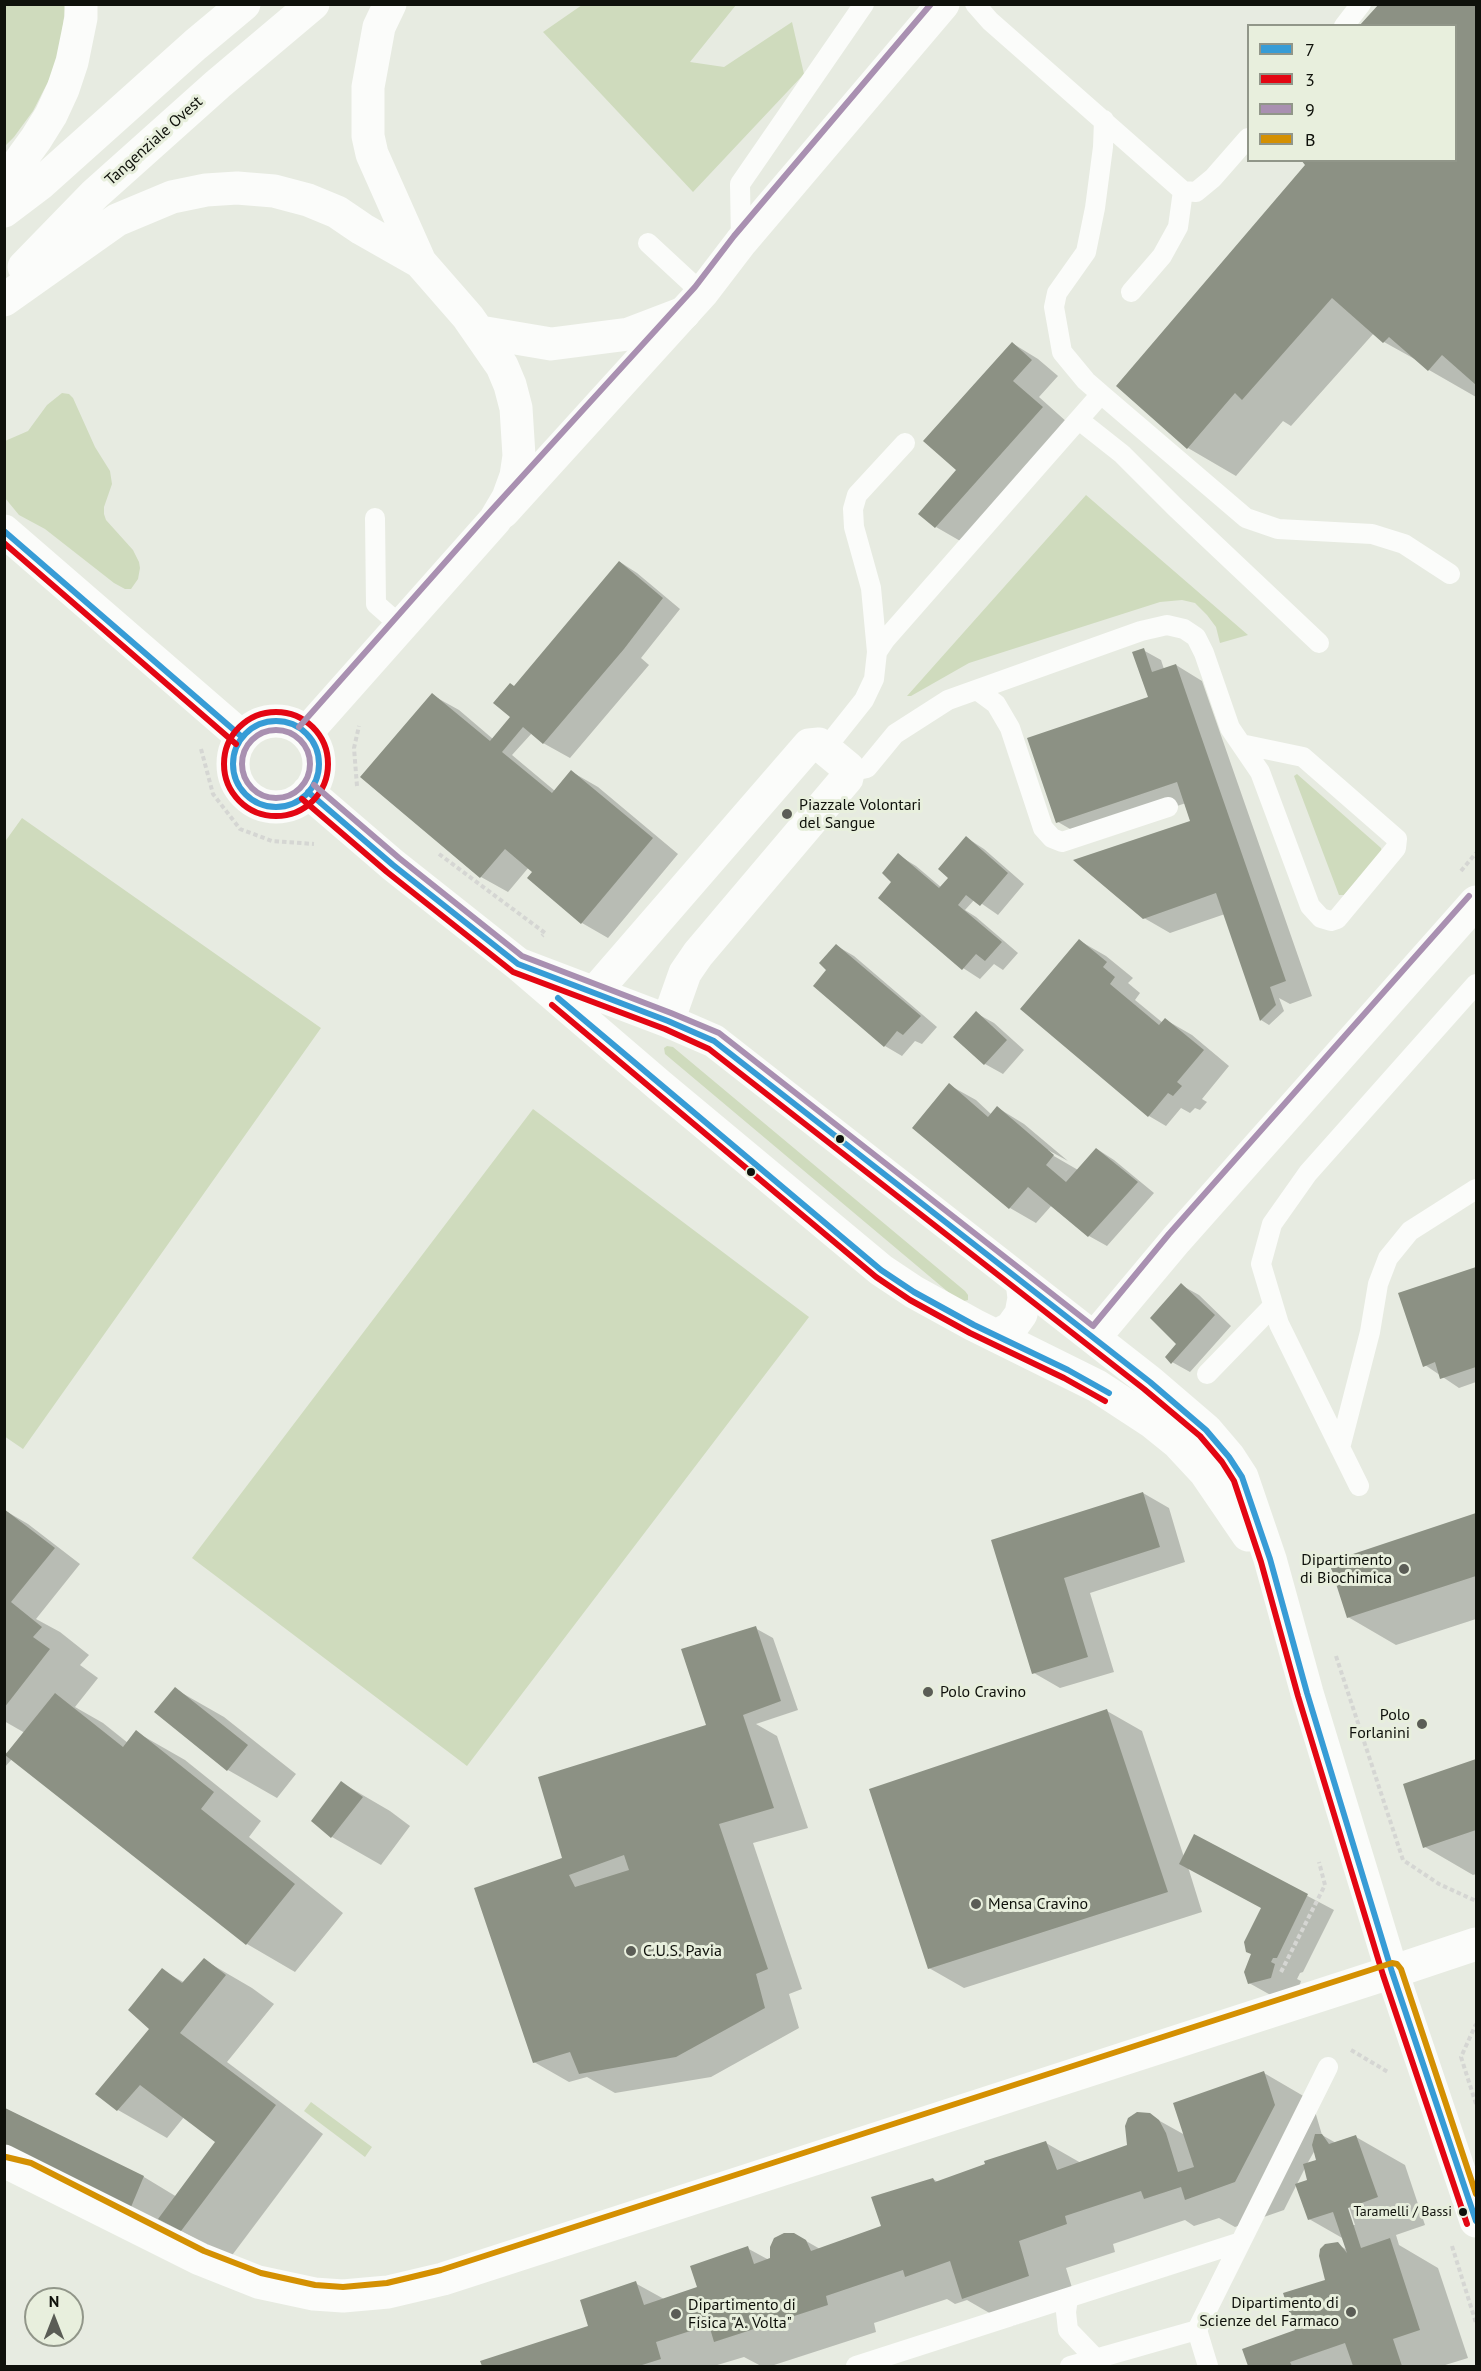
<!DOCTYPE html>
<html>
<head>
<meta charset="utf-8">
<style>
  body { margin:0 }
  #map { position:relative; width:1481px; height:2371px; overflow:hidden; background:#e7ebe1; font-family:"PT Sans",sans-serif }
  canvas { display:block }
  .frame { position:absolute; inset:0; border:6px solid #0f110b; pointer-events:none }
  .legend { position:absolute; left:1247px; top:24px; width:210px; height:138px; box-sizing:border-box; background:#e8efdd; border:2px solid #919689; margin:0; padding:8px 10px; list-style:none; font-size:18px; color:#0f110b }
  .legend li { display:flex; align-items:center; gap:12px; height:30px }
  .legend b { width:30px; border:2px solid #919689 }
  .north { position:absolute; left:24px; top:2287px; width:60px; height:60px; box-sizing:border-box; background:#e8efdd; border:2px solid #919689; border-radius:50%; rotate:0deg; font-size:16px; font-weight:700; line-height:24px; text-align:center; color:#0f110b }
  .north::after { content:''; display:block; margin:auto; width:21px; height:27px; background:#5b5d56; clip-path:polygon(50% 0,100% 100%,50% 72%,0 100%) }
</style>
</head>
<body>
<div id="map">
<canvas width="1481" height="2371"></canvas>
<div class="frame"></div>
<ul class="legend">
<li><b style="height:8px;background:#379cd6"></b>7</li>
<li><b style="height:8px;background:#e30613"></b>3</li>
<li><b style="height:8px;background:#a990b1"></b>9</li>
<li><b style="height:8px;background:#d49002"></b>B</li>
</ul>
<div class="north">N</div>
</div>
<script>
const c = document.querySelector('canvas').getContext('2d');
c.lineJoin = 'round';
function fillPath(path, color) { c.fillStyle = color; c.fill(path, 'evenodd'); }
const shape = rows => new Path2D(rows.map(r => 'M' + r).join(''));
function trace(path, color, width, dash) { c.strokeStyle = color; c.lineWidth = width; c.lineCap = dash ? 'butt' : 'round'; c.setLineDash(dash || []); c.stroke(path); }
function write(font, color, halo, rows, align = 'center') {
  c.font = font + ' "PT Sans",sans-serif'; c.lineWidth = 6; c.setLineDash([]); c.textBaseline = 'middle'; c.strokeStyle = halo; c.fillStyle = color; for (const [text, x, y, turn = 0] of rows) {
    c.save(); c.translate(x, y); c.rotate((+turn || 0) * Math.PI / 180); c.textAlign = isNaN(turn) ? turn : align; if (halo) c.strokeText(text, 0, 0); c.fillText(text, 0, 0); c.restore();
  }
}
const green = shape([
  [5,5,65,5,65,9,60,49,51,76,33,111,14,137,5,146],
  [582,5,736,5,690,62,724,67,792,22,804,74,693,192,543,32],
  [62,393,69,394,73,398,95,447,110,471,112,484,104,507,104,514,106,520,133,550,139,562,140,568,138,579,131,589,125,589,114,583,45,529,19,515,5,498,5,441,28,431,47,405],
  [1086,495,1248,635,1220,643,1216,627,1207,615,1195,603,1182,600,1160,602,969,663,911,696,907,696],
  [1297,774,1381,848,1382,852,1344,895,1339,895,1294,776],
  [22,818,321,1028,23,1449,4,1436,4,843],
  [667,1046,673,1047,965,1291,968,1295,968,1300,960,1302,665,1054,664,1048],
  [533,1109,809,1317,467,1766,192,1558],
  [311,2102,372,2147,365,2157,304,2111]
]);
const shadow = shape([
  [1381,4,1476,4,1476,397,1429,370,1420,362,1384,342,1374,333,1291,426,1283,421,1236,476,1188,448,1118,385,1456,160,1456,26],
  [1012,343,1038,359,1058,376,1039,397,1068,423,962,542,936,527],
  [620,562,637,573,680,609,641,658,649,665,570,758,543,743,532,733,512,755,555,791,572,772,598,787,678,854,608,938,582,923,529,867,508,892,481,877,363,777,432,695,459,710,493,739,512,717,514,687],
  [1143,650,1161,660,1164,669,1176,665,1202,681,1312,996,1290,1004,1279,998,1284,1011,1269,1025,1261,1020,1225,914,1170,933,1144,918,1192,822,1186,803,1084,837,1058,822,1150,698],
  [967,838,984,849,1024,884,998,915,975,899,965,910,976,917,1018,953,1003,970,994,964,980,979,963,968,893,882,898,855,916,866,942,888,948,880],
  [1080,941,1106,956,1133,978,1128,983,1140,993,1135,1000,1163,1023,1166,1020,1192,1035,1229,1066,1202,1099,1207,1102,1200,1110,1195,1108,1190,1113,1181,1108,1166,1126,1149,1116],
  [837,946,854,956,937,1027,922,1044,915,1041,902,1056,885,1046,829,970],
  [976,1013,994,1023,1024,1050,1003,1074,985,1064,955,1037],
  [949,1085,976,1100,992,1115,998,1108,1024,1124,1068,1161,1048,1150,1047,1152,1078,1170,1097,1149,1114,1160,1154,1193,1107,1246,1089,1236,1052,1205,1036,1223,1010,1208],
  [1476,1269,1476,1382,1459,1388,1425,1365,1400,1293],
  [1181,1285,1199,1295,1231,1326,1190,1372,1172,1362,1178,1343],
  [1143,1493,1169,1508,1185,1562,1090,1593,1114,1672,1060,1688,1034,1673,993,1541],
  [4,1510,28,1524,80,1564,36,1619,60,1632,89,1655,80,1665,98,1678,75,1707,103,1723,128,1743,136,1732,185,1760,261,1821,249,1837,343,1913,295,1972,247,1944,12,1759,4,1768,4,1751,8,1754,25,1733,4,1721],
  [1476,1515,1476,1619,1396,1645,1348,1617,1331,1563],
  [755,1628,773,1638,798,1710,756,1724,777,1736,808,1828,753,1843,802,1989,789,1994,799,2028,711,2077,615,2093,587,2077,569,2082,534,2062,564,1859,710,1726],
  [175,1689,224,1717,296,1774,277,1798,228,1770,156,1711],
  [1107,1711,1142,1731,1184,1857,1194,1836,1334,1910,1303,1972,1300,1973,1297,1979,1301,1981,1297,1993,1276,1998,1249,1983,1263,1908,1188,1867,1202,1912,964,1988,929,1968],
  [1476,1761,1476,1874,1473,1875,1425,1847,1405,1785],
  [342,1783,390,1811,410,1826,381,1865,332,1837,313,1821],
  [204,1960,252,1988,274,2004,227,2062,323,2134,230,2258,181,2231,180,2233,4,2150,4,2108,144,2177,177,2197,217,2142,184,2117,167,2138,118,2110,97,2094,151,2028,162,1970,185,1983],
  [1264,2073,1312,2101,1322,2135,1336,2143,1356,2137,1405,2165,1425,2225,1396,2235,1399,2245,1438,2268,1468,2358,1442,2366,1250,2366,1244,2349,1297,2331,1327,2281,1337,2244,1347,2250,1344,2239,1309,2219,1308,2180,1305,2168,1284,2210,1235,2227,1219,2218,1194,2226,1185,2220,1113,2244,1115,2252,1066,2268,1077,2304,1012,2326,967,2300,955,2304,947,2299,874,2323,876,2332,771,2366,761,2366,744,2357,714,2366,484,2366,482,2362,590,2327,635,2283,664,2299,699,2288,747,2248,769,2260,794,2234,820,2249,883,2227,933,2179,938,2182,1046,2143,1081,2163,1129,2146,1149,2115,1185,2135],
  [1315,2150,1318,2160,1307,2164],
  [1348,2203,1355,2225,1352,2225,1345,2204]
]);
const building = shape([
  [1379,4,1476,4,1476,385,1442,355,1428,371,1389,337,1383,343,1332,298,1242,400,1235,393,1187,449,1116,386,1305,165,1301,160,1456,160,1456,26,1359,26],
  [1012,342,1032,360,1013,381,1043,407,935,528,918,514,956,470,923,441],
  [619,561,663,598,624,649,543,744,523,727,502,752,552,793,571,770,653,838,581,924,527,878,532,872,505,849,480,878,360,777,432,693,490,741,510,717,493,703,510,683,514,686],
  [1144,648,1152,672,1176,664,1286,981,1270,987,1276,1005,1260,1021,1216,893,1143,919,1073,860,1190,821,1177,782,1056,823,1027,738,1148,697,1132,652],
  [966,836,1008,873,980,906,966,895,958,905,1002,942,985,961,976,954,962,970,878,898,891,882,882,873,898,853,939,888,948,878,938,869],
  [1079,939,1107,962,1103,967,1115,977,1110,984,1159,1025,1165,1018,1204,1050,1177,1082,1182,1086,1173,1096,1168,1093,1148,1117,1020,1009],
  [836,944,921,1016,903,1035,897,1031,884,1047,813,986,826,970,819,963],
  [976,1011,1007,1040,984,1065,953,1037],
  [949,1083,988,1117,997,1106,1054,1155,1046,1165,1066,1182,1096,1148,1138,1182,1088,1237,1028,1187,1009,1209,912,1128],
  [1476,1267,1476,1367,1440,1379,1435,1362,1423,1367,1398,1293],
  [1181,1283,1215,1315,1171,1364,1165,1357,1176,1344,1150,1318],
  [1143,1492,1160,1547,1064,1578,1088,1657,1032,1674,991,1540],
  [4,1509,55,1548,11,1602,42,1627,33,1637,50,1649,4,1708],
  [1476,1513,1476,1576,1347,1618,1329,1562],
  [756,1626,781,1701,743,1715,774,1808,719,1824,768,1969,756,1974,765,2008,676,2057,579,2074,570,2052,533,2063,474,1888,562,1858,538,1777,706,1725,681,1649],
  [624,1855,629,1870,575,1887,569,1875],
  [175,1687,248,1745,227,1771,154,1712],
  [55,1693,123,1747,136,1730,214,1792,201,1809,295,1884,246,1945,5,1755],
  [1107,1709,1168,1892,928,1969,869,1789],
  [1476,1759,1476,1830,1423,1848,1403,1784],
  [341,1781,363,1797,331,1838,311,1821],
  [1194,1834,1308,1894,1277,1958,1273,1958,1271,1962,1275,1964,1271,1978,1248,1984,1244,1972,1251,1954,1246,1952,1244,1942,1261,1908,1179,1864],
  [204,1958,226,1975,180,2033,276,2105,181,2231,158,2219,215,2142,140,2085,117,2111,95,2094,149,2029,128,2010,162,1968,182,1983],
  [1264,2071,1275,2105,1235,2182,1185,2200,1181,2187,1144,2199,1141,2191,1065,2216,1067,2224,1019,2241,1029,2276,962,2299,950,2261,905,2277,903,2270,826,2296,828,2305,714,2342,709,2325,656,2342,661,2359,639,2366,482,2366,480,2361,588,2326,580,2300,636,2281,644,2305,697,2287,690,2266,748,2246,754,2264,770,2258,770,2247,774,2238,784,2233,794,2233,806,2240,811,2251,881,2226,871,2197,933,2178,935,2182,985,2164,984,2161,1046,2141,1057,2170,1127,2145,1125,2126,1128,2118,1137,2112,1150,2113,1159,2120,1166,2133,1178,2172,1194,2167,1173,2103],
  [5,2108,144,2176,131,2207,5,2147],
  [1315,2134,1322,2134,1329,2144,1356,2135,1378,2197,1348,2208,1361,2248,1390,2238,1420,2330,1393,2339,1402,2366,1353,2366,1345,2343,1290,2362,1292,2366,1248,2366,1242,2349,1295,2330,1283,2293,1325,2280,1319,2256,1320,2249,1325,2244,1338,2242,1347,2253,1333,2212,1308,2220,1295,2184,1307,2180,1303,2164,1316,2160,1312,2145]
]);
const path = shape([
  [201,749,213,794,240,829,272,841,314,844],
  [357,786,354,748,359,726],
  [439,854,545,933,542,936],
  [1461,871,1476,853],
  [1336,1656,1403,1860,1439,1884,1476,1901],
  [1281,1972,1325,1885,1319,1862],
  [1351,2050,1388,2072],
  [1476,2104,1461,2057,1476,2024],
  [1452,2246,1476,2323]
]);
const lane = shape([
  [975,4,990,21,1183,191,1196,192,1213,178,1248,138],
  [1344,26,1361,4],
  [741,242,740,184,864,4],
  [648,243,702,293],
  [1131,292,1162,256,1178,227,1183,191],
  [1101,394,1246,518,1278,529,1372,534,1404,544,1450,574],
  [1079,420,1122,454,1175,507,1319,643],
  [375,518,376,604,401,626],
  [877,652,871,588,854,527,853,509,857,495,905,443],
  [977,690,996,704,1010,728,1043,828,1052,838,1062,842,1168,807],
  [825,749,864,700,874,679,877,652,885,640,1101,394,1086,381,1062,352,1054,307,1057,293,1086,252,1095,208,1103,147,1104,120],
  [848,772,867,768,895,734,948,700,1141,631,1167,625,1184,629,1196,637,1204,653,1230,728,1260,772,1310,906,1321,918,1331,921,1337,919,1396,848,1397,839,1303,757,1241,744],
  [1207,1374,1273,1306],
  [1340,1448,1370,1332,1378,1284,1388,1258,1410,1231,1476,1189],
  [1359,1486,1279,1324,1261,1264,1272,1224,1308,1173,1476,984],
  [1068,2298,1066,2312,1068,2330,1096,2359],
  [856,2366,1241,2242],
  [1070,2366,1197,2330],
  [1208,2366,1197,2330,1328,2067]
]);
const street = shape([
  [503,512,702,293,741,242,943,4],
  [4,531,242,737],
  '233 764a43 43 0 1 1 86 0a43 43 0 1 1-86 0Z',
  [308,792,393,865,518,964,659,1085,881,1270,914,1292,974,1325,1097,1386,1152,1422,1178,1443,1205,1472,1248,1535],
  [518,964,668,1021,714,1041,1150,1382,1206,1430,1229,1457,1242,1477,1270,1559,1307,1693,1392,1972,1476,1944],
  [581,1008,809,745,819,744,848,768,847,778,698,954,685,973,668,1021],
  [996,1336,1011,1328,1021,1314,1024,1298,1022,1282],
  [1094,1338,1176,1240,1476,902]
]);
const secondary = shape([
  [4,2161,200,2259,258,2282,314,2294,343,2296,388,2292,443,2279,1392,1972,1476,2221]
]);
const highway = shape([
  [4,183,36,139,51,115,63,89,72,62,81,18,81,4],
  [4,211,41,183,195,45,244,4],
  [24,267,95,194,218,84,313,4],
  [4,300,117,220,172,197,206,190,237,188,274,191,308,200,337,212,362,229,420,262],
  [480,332,551,344,629,334,684,313],
  [306,733,495,520,508,498,516,476,519,456,516,408,510,385,502,366,468,317,420,262,372,154,368,136,368,87,379,27,390,4]
]);
const bus1 = shape([
  [4,531,242,737],
  '233 764a43 43 0 1 1 86 0a43 43 0 1 1-86 0Z',
  [308,792,393,865,518,964,668,1021,714,1041,1150,1382,1206,1430,1229,1457,1242,1477,1270,1559,1307,1693,1392,1972,1476,2221],
  [558,998,881,1270,914,1292,974,1325,1068,1370,1109,1393]
]);
const bus2 = shape([
  [4,543,236,744],
  '224 764a52 52 0 1 1 104 0a52 52 0 1 1-104 0Z',
  [302,799,387,872,513,972,665,1029,709,1049,1144,1389,1200,1436,1222,1462,1234,1481,1261,1562,1298,1696,1383,1975,1467,2224],
  [552,1005,876,1277,910,1300,970,1333,1064,1378,1105,1401]
]);
const bus3 = shape([
  [299,727,488,514,695,287,734,236,931,4],
  '242 764a34 34 0 1 1 68 0a34 34 0 1 1-68 0Z',
  [314,785,399,858,522,956,671,1013,719,1033,1093,1326,1169,1234,1469,896]
]);
const bus4 = shape([
  [6,2157,31,2163,204,2251,261,2273,315,2285,343,2287,387,2283,441,2270,1392,1963,1397,1964,1401,1969,1476,2194]
]);
const markers = [
  [787,814,6,"#5b5d56"],
  [840,1139,5,"#0f110b"],
  [751,1172,5,"#0f110b"],
  [1404,1569,6,"#5b5d56"],
  [928,1692,6,"#5b5d56"],
  [1422,1724,6,"#5b5d56"],
  [976,1904,6,"#5b5d56"],
  [631,1951,6,"#5b5d56"],
  [1463,2212,5,"#0f110b"],
  [1351,2312,6,"#5b5d56"],
  [676,2314,6,"#5b5d56"]
];
const busNames = [
  ["Taramelli / Bassi",1452,2212]
];
const streetNames = [
  ["Tangenziale Ovest",154,141,-42]
];
const poiNames = [
  ["Piazzale Volontari",799,805],
  ["del Sangue",799,823],
  ["Dipartimento",1392,1560,"right"],
  ["di Biochimica",1392,1578,"right"],
  ["Polo Cravino",940,1692],
  ["Polo",1410,1715,"right"],
  ["Forlanini",1410,1733,"right"],
  ["Mensa Cravino",988,1904],
  ["C.U.S. Pavia",643,1951],
  ["Dipartimento di",1339,2303,"right"],
  ["Scienze del Farmaco",1339,2321,"right"],
  ["Dipartimento di",688,2305],
  ["Fisica \"A. Volta\"",688,2323]
];
fillPath(green, '#cfdbbd');
fillPath(shadow, '#0003');
fillPath(building, '#8c9184');
trace(path, '#d5d6d3', 4, [4.5, 3]);
trace(lane, '#fbfcfa', 20);
trace(street, '#fbfcfa', 33);
trace(secondary, '#fbfcfa', 33);
trace(highway, '#fbfcfa', 33);
trace(bus1, '#379cd6', 6);
trace(bus2, '#e30613', 6);
trace(bus3, '#a990b1', 6);
trace(bus4, '#d49002', 6);
for (const [x, y, r, color] of markers) { const dot = new Path2D(); dot.arc(x, y, r, 0, 2 * Math.PI); c.fillStyle = color; c.fill(dot); trace(dot, '#e8efdd', 2); }
write('14px', '#0f110b', '#e8efdd', busNames, 'right');
write('16px', '#0f110b', '#e8efdd', streetNames);
write('16px', '#0f110b', '#e8efdd', poiNames, 'left');
</script>
</body>
</html>
